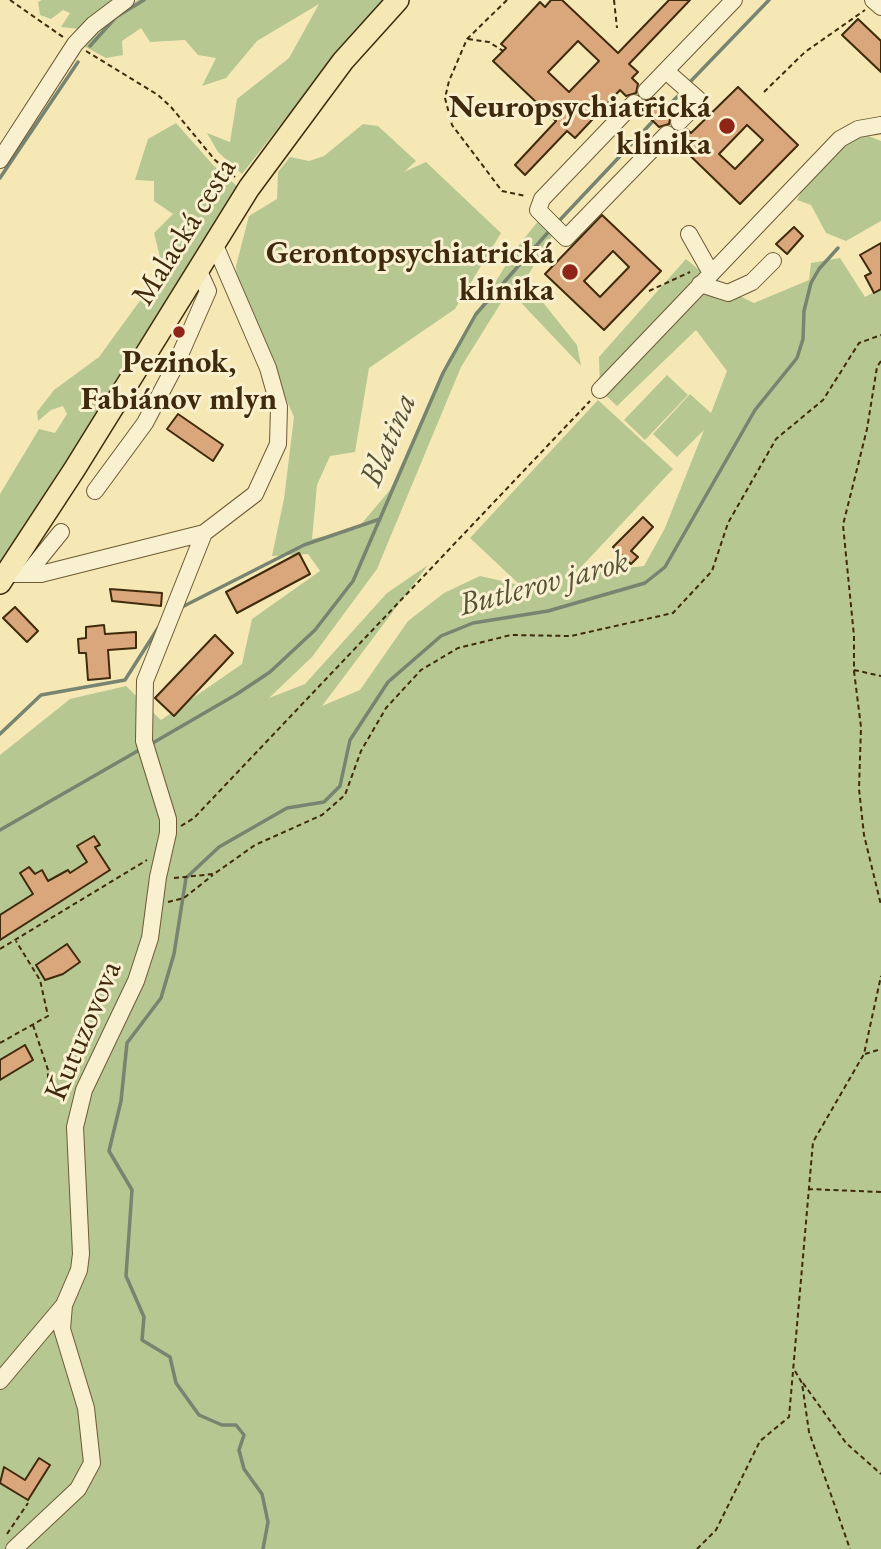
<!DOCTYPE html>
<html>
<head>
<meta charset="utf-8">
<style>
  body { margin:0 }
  canvas { display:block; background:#f6e8b5 }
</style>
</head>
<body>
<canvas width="881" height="1549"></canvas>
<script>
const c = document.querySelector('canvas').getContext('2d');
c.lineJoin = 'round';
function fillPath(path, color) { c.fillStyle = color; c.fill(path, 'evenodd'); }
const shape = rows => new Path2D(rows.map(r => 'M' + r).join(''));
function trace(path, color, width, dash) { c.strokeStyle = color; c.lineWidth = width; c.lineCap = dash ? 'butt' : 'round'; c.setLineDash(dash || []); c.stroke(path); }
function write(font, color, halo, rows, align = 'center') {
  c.font = font + ' "EB Garamond",serif'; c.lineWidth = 6; c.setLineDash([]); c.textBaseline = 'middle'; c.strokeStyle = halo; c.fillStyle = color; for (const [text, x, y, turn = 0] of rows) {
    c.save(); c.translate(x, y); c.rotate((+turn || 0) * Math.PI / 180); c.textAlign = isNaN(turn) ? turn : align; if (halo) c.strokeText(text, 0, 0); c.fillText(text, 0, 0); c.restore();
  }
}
const green = shape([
  [42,0,115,0,80,29,61,27,70,13,63,10,51,19,40,15,38,2],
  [138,0,388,0,335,55,242,174,218,152,207,133,230,142,237,99,289,58,319,4,257,41,226,78,202,86,216,58,198,55,185,40,150,42,141,28,122,41,123,55,106,58,82,45,116,14],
  [176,123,214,166,237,186,0,567,0,494,39,429,55,433,67,414,63,406,51,410,38,421,37,412,54,390,99,357,163,269,154,233,173,214,154,201,154,181,135,180,148,139],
  [363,124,378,126,416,161,404,172,426,162,501,233,455,309,369,368,355,452,330,456,317,485,312,539,357,529,390,490,448,360,515,250,539,220,552,236,525,280,577,345,581,366,509,290,461,367,377,569,312,657,269,698,305,684,387,593,428,565,322,706,360,690,408,621,444,593,480,576,520,585,470,538,598,400,673,469,568,581,602,571,644,566,665,528,704,430,677,457,653,434,690,394,711,413,727,371,696,330,617,406,600,390,599,357,686,259,717,285,754,303,809,280,811,263,840,258,865,297,881,288,881,1549,0,1549,0,755,70,699,126,686,161,720,242,664,252,619,320,571,308,554,272,556,284,499,294,417,238,291,236,266,249,216,277,199,278,172,290,157,309,161,324,156],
  [861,133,881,141,881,221,846,241,826,233,811,205,797,200,809,175,835,142],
  [667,375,688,395,645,440,624,420]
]);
const stream = shape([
  [90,46,116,17,144,0],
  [689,83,769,0],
  [663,111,682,92],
  [0,178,78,62],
  [557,223,655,119],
  [182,607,304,545,380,519],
  [0,734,41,695,125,680,158,628],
  [151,744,237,694,270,672,315,630,353,581,443,373,476,314,551,229],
  [0,830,141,749],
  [263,1549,268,1522,262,1494,244,1469,239,1450,244,1435,236,1425,222,1425,199,1415,176,1383,170,1357,142,1340,144,1317,126,1276,132,1190,109,1151,121,1101,127,1043,161,998,174,954,186,878,219,847,287,808,324,802,340,786,350,740,388,682,441,636,473,623,548,611,645,583,665,567,755,410,797,358,803,339,804,311,811,283,819,269,838,248]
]);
const building = shape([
  [551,0,562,0,618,53,669,0,690,0,629,64,638,72,632,78,638,84,636,93,626,96,620,90,575,138,567,131,525,175,515,165,556,121,493,61,506,48,501,44,540,2,545,7,551,0],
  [578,41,599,61,569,92,548,72,578,41],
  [858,19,881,41,881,72,842,35,858,19],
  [738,87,798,145,740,204,675,141,677,132,687,129,691,133,738,87],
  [747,125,763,140,735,169,719,154,747,125],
  [654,98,671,115,669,124,659,127,642,110,644,101,654,98],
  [602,215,661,271,604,330,545,274,602,215],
  [613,251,629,267,600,297,584,281,613,251],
  [794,227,803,236,787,254,776,244,794,227],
  [881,243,881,289,874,293,865,276,871,273,860,255,881,243],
  [178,414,223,445,213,461,167,429,178,414],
  [643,517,653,527,631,551,638,557,631,564,613,547,643,517],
  [299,553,310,574,237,613,226,592,299,553],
  [110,589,162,593,161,606,112,601,110,589],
  [15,607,38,631,27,642,3,618,15,607],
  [104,625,105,634,136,632,136,648,108,650,110,678,88,680,86,653,79,653,78,639,86,638,86,627,104,625],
  [215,635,233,653,174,716,155,698,215,635],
  [94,836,100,845,95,847,110,870,0,940,0,915,33,894,20,873,29,867,35,874,42,870,48,881,68,870,70,873,87,862,77,846,94,836],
  [67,944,80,962,63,974,45,980,36,965,67,944],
  [25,1045,33,1060,0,1080,0,1060,25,1045],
  [39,1458,50,1465,28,1500,0,1483,4,1467,25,1480,39,1458]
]);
const path = shape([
  [10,0,63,37],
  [507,0,467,39,449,81,445,98,452,125,502,191,526,196],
  [614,0,617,28],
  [468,39,489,42,503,51],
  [86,51,158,95,171,107,215,160,235,177],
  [764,92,805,52,865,10],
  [649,291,690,272],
  [881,361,877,367,867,429,843,525,854,636,854,670,881,676],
  [854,671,861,727,859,789,864,835,881,905],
  [181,826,194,818,590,401],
  [174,878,214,874,255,845,322,815,345,795,361,751,386,708,421,670,458,648,511,635,571,636,673,613,712,571,728,523,776,439,823,400,859,343,881,335],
  [168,902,184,898,213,875],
  [0,949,147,860],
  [33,1025,48,1070,48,1091,69,1088],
  [0,1043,48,1016,40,980,16,941],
  [865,1054,881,1049],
  [808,1189,881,1192],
  [795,1371,802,1383,809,1432,850,1549],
  [803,1383,846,1443,881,1474],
  [7,1534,28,1503],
  [697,1549,716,1530,760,1441,789,1417,813,1142,864,1054,881,976]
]);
const minor = shape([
  [873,0,881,7],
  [666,71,700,101,679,122],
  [646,91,734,0],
  [634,103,542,199,538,210,566,238,667,134],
  [0,160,75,44,93,25,126,0],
  [689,234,711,273],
  [700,284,728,293,752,282,773,261],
  [600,390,840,139,858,129,881,125],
  [95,491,145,423,176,364,208,291,198,269],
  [6,574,41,574,204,533,255,494,278,444,279,407,268,368,214,243],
  [27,574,61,532],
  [0,1381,64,1305],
  [14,1549,78,1489,92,1463,86,1408,62,1329,64,1305,79,1270,81,1254,75,1127,84,1090,136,981,150,938,158,877,168,833,168,819,144,741,145,681,204,533]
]);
const major = shape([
  [0,583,74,470,249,188,343,61,398,0]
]);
const markers = [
  [727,126,9,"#8f2418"],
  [570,272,9,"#8f2418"],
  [179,332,7,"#8f2418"]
];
const poiNames = [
  ["Neuropsychiatrická",711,108],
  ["klinika",711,145],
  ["Gerontopsychiatrická",554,254],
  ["klinika",554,291],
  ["Pezinok,",179,363,"center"],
  ["Fabiánov mlyn",179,400,"center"]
];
const streetNames = [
  ["Malacká cesta",185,232,-58],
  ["Kutuzovova",84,1031,-67]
];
const waterNames = [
  ["Blatina",389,440,-67],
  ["Butlerov jarok",544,584,-15]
];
fillPath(green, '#b7c792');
trace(stream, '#778470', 3.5);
fillPath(building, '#daa67b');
trace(building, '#3f2b0c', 2);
trace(minor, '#6d5a36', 18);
trace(major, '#3f2b0c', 24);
trace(path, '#3f2b0c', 2, [5, 3.5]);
trace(minor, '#f9f0cf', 16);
trace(major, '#f6e8b5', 21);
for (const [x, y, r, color] of markers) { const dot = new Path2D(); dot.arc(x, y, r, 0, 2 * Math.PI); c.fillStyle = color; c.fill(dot); trace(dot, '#f9f0cf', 2.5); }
write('bold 32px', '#3f2b0c', '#f9f0cf', poiNames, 'right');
write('32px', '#3f2b0c', '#f9f0cf', streetNames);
write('italic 33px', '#565036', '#f9f0cf', waterNames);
</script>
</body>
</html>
